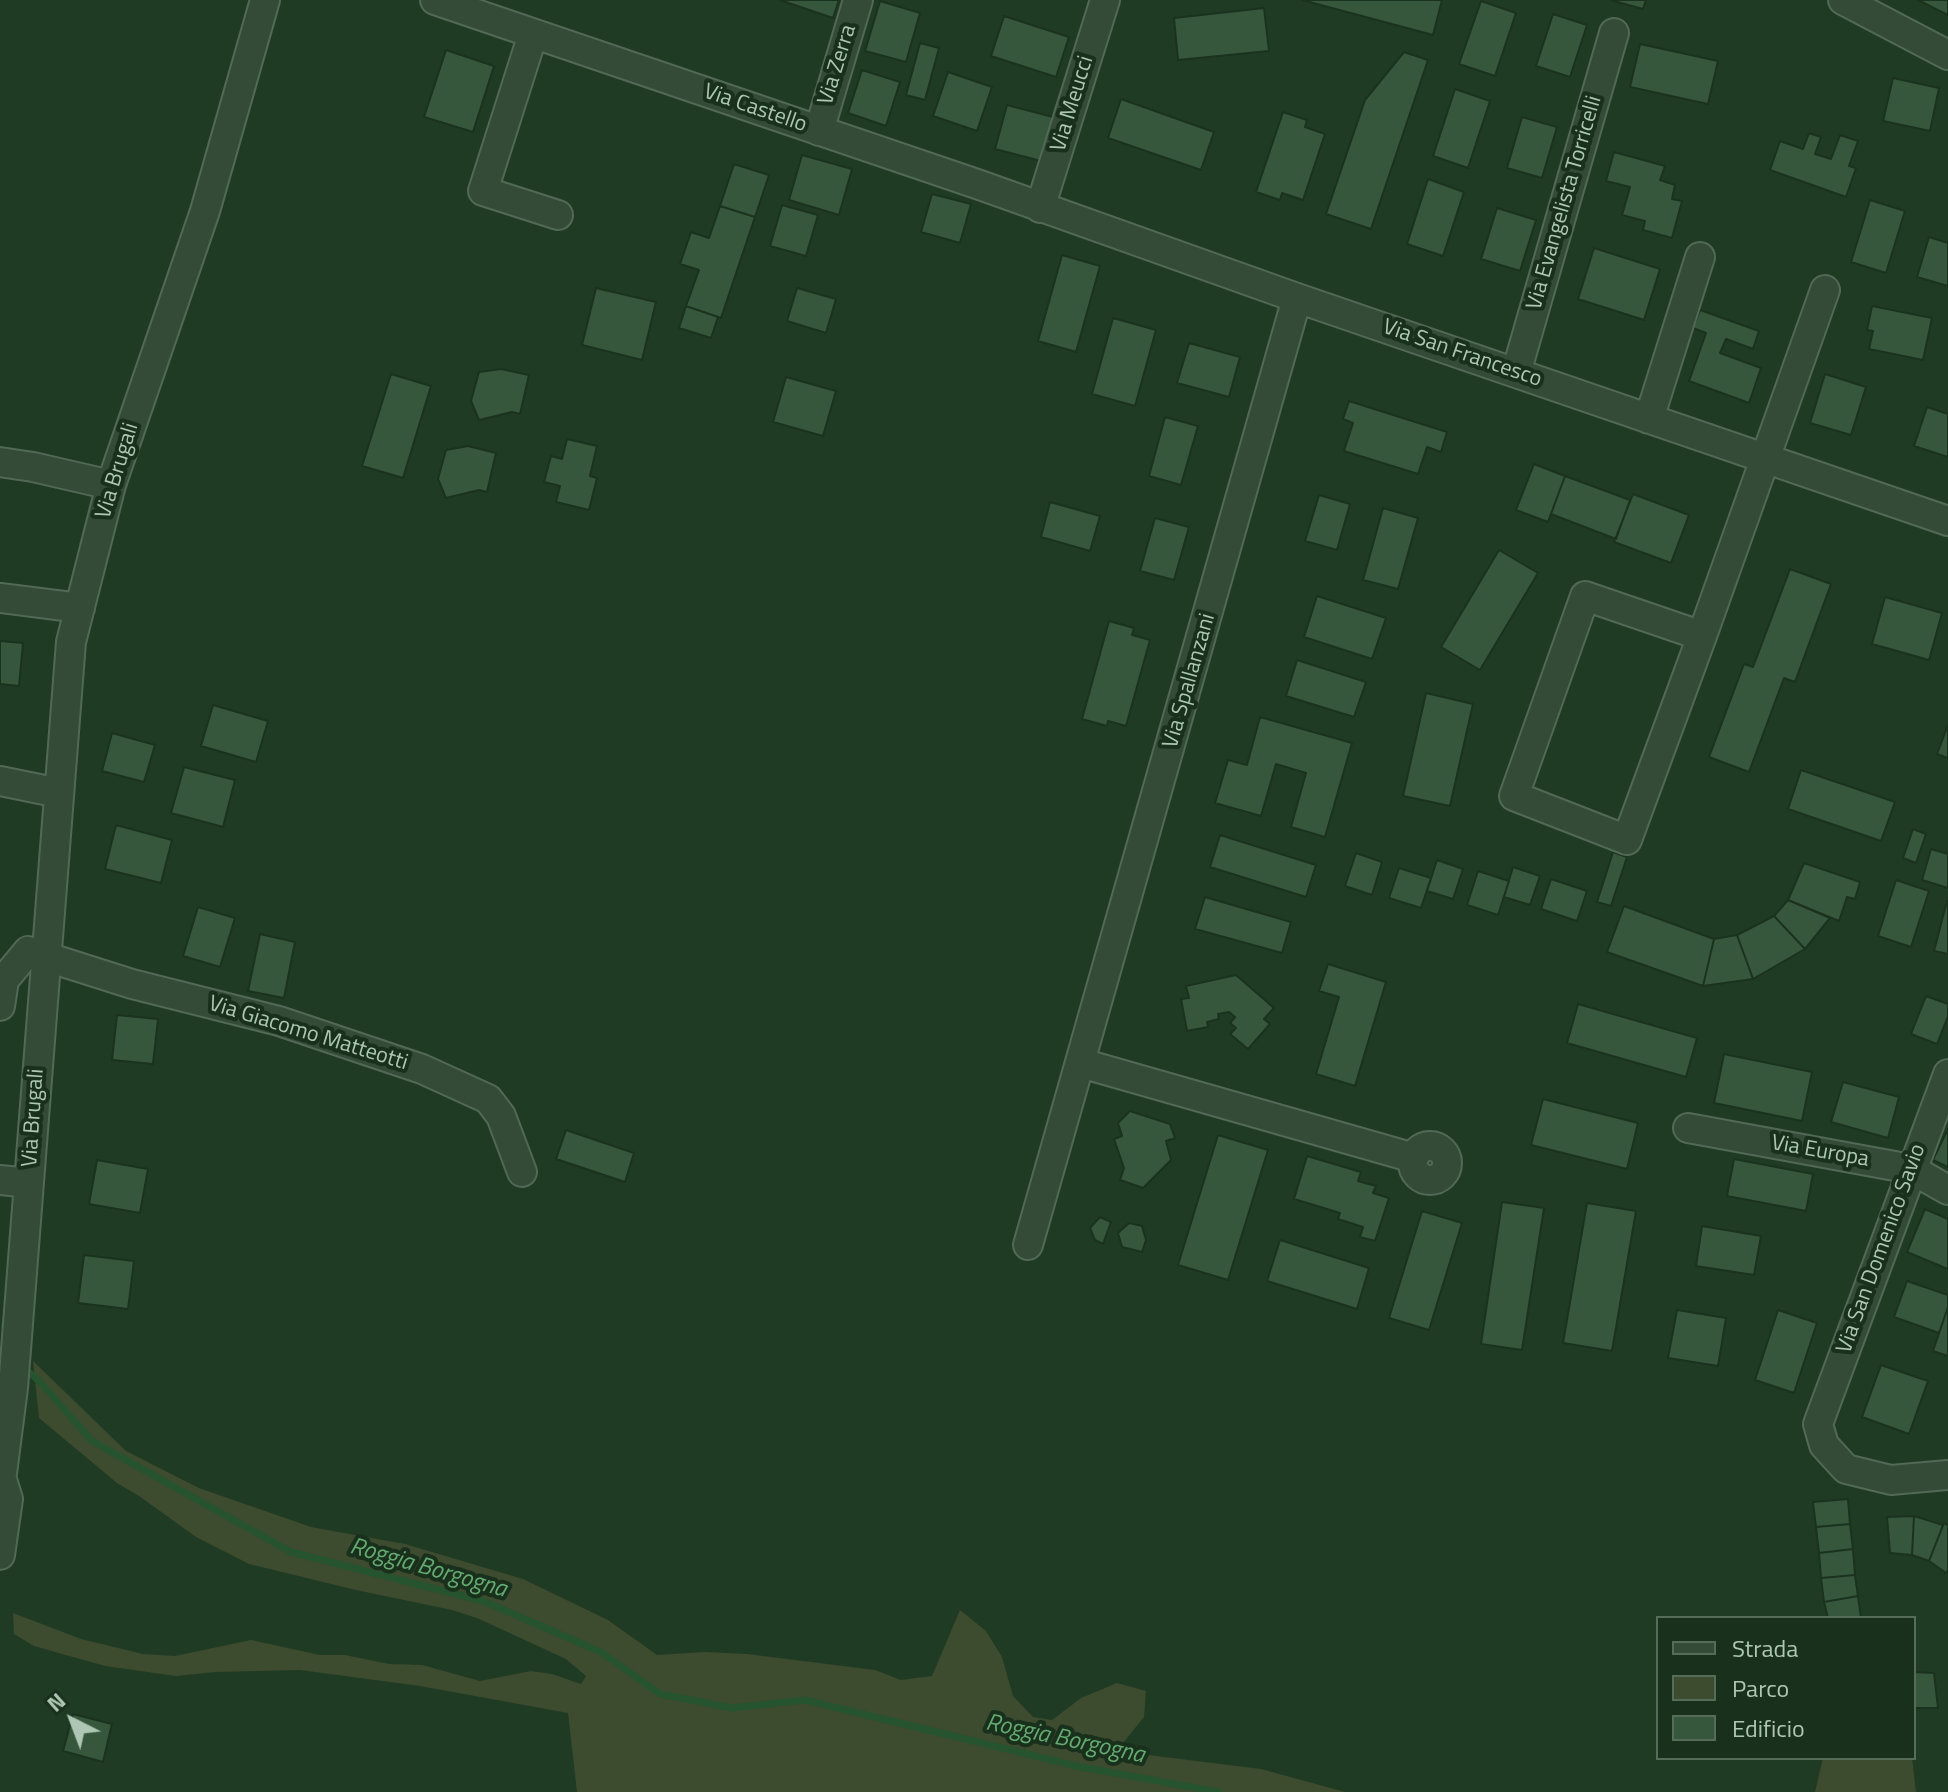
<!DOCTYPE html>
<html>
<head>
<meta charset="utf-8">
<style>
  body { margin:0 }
  #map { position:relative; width:1948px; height:1792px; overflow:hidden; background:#203b24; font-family:"Titillium Web",sans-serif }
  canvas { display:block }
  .legend { position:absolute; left:1656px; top:1616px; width:260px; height:144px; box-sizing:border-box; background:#19301d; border:2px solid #556c59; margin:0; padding:10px 14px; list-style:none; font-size:24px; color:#aec7b4 }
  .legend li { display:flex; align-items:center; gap:16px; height:40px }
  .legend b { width:40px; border:2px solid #556c59 }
  .north { position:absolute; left:32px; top:1680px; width:80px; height:80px; -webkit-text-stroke:6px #19301d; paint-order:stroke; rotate:318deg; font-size:22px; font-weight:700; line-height:32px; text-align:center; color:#aec7b4 }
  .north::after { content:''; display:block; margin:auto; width:28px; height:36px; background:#aec7b4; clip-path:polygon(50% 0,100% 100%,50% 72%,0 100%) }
</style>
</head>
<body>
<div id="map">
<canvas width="1948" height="1792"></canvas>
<ul class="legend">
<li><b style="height:10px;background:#344b38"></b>Strada</li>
<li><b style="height:22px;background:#3d4b2e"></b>Parco</li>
<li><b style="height:22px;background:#36573c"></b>Edificio</li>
</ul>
<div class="north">N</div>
</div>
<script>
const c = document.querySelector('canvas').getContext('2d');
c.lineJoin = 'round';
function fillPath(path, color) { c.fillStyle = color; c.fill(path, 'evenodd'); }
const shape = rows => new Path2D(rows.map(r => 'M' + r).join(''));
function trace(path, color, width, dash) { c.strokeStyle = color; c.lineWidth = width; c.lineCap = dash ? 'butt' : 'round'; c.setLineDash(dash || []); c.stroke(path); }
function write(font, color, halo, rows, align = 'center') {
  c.font = font + ' "Titillium Web",sans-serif'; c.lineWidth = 8; c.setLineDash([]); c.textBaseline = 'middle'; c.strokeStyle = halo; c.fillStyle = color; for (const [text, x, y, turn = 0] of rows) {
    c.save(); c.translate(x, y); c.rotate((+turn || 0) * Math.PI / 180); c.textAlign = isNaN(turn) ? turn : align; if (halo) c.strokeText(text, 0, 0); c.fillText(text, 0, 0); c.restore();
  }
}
const green = shape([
  [33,1361,126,1451,199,1488,311,1527,405,1544,523,1579,608,1620,657,1655,705,1652,747,1654,875,1670,901,1680,932,1676,960,1610,986,1631,1002,1657,1013,1696,1033,1717,1052,1720,1081,1698,1117,1683,1146,1691,1144,1717,1114,1754,1132,1753,1261,1769,1345,1792,577,1792,568,1713,420,1686,300,1670,215,1672,176,1676,105,1666,34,1646,14,1634,13,1613,81,1639,143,1654,175,1656,251,1640,320,1655,345,1655,389,1664,422,1665,480,1681,531,1671,552,1674,581,1684,586,1676,566,1659,477,1618,452,1610,356,1590,249,1564,196,1537,139,1496,117,1483,39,1418],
  [1823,1758,1912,1758,1916,1792,1815,1792]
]);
const stream = shape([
  [22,1366,41,1383,92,1441,291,1552,483,1601,601,1652,660,1694,732,1708,805,1700,1076,1766,1218,1792]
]);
const building = shape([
  [780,0,839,0,833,18,780,0],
  [1302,0,1442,0,1433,35,1302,0],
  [1610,0,1646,0,1643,9,1610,0],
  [1918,0,1948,0,1948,15,1918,0],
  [880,1,920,13,906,62,865,51,880,1],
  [1481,1,1516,13,1495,76,1459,64,1481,1],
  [1264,8,1269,51,1178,60,1174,18,1264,8],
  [1553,14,1587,25,1570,77,1536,66,1553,14],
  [1004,16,1069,37,1056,77,991,56,1004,16],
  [920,43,939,48,925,100,906,95,920,43],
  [1640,44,1718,61,1708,104,1630,87,1640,44],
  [446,50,494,66,473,132,424,117,446,50],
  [1404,52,1428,60,1371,229,1326,214,1365,100,1404,52],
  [862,70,900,82,886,126,848,113,862,70],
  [948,72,992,87,977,131,933,116,948,72],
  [1893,78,1939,88,1930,131,1883,121,1893,78],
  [1455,89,1490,101,1468,168,1433,156,1455,89],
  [1121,99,1214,132,1201,170,1108,138,1121,99],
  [1007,105,1053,117,1041,161,995,149,1007,105],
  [1283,112,1307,120,1305,127,1325,134,1303,200,1282,193,1280,200,1256,192,1283,112],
  [1522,117,1557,127,1542,178,1507,168,1522,117],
  [1809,133,1821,137,1815,154,1831,159,1840,135,1858,141,1849,166,1856,168,1846,197,1770,170,1780,141,1803,149,1809,133],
  [1614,152,1665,166,1660,180,1675,185,1672,199,1682,201,1672,238,1643,230,1645,221,1622,215,1630,187,1606,181,1614,152],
  [802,155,852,169,839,215,789,200,802,155],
  [734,164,769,175,755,217,720,206,734,164],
  [1428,179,1464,192,1443,256,1407,244,1428,179],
  [932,194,971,204,960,243,921,232,932,194],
  [1870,200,1905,211,1886,273,1851,262,1870,200],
  [782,205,818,215,806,256,770,246,782,205],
  [720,206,755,217,721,318,686,306,699,270,680,264,691,232,709,238,720,206],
  [1497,208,1536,220,1520,271,1481,259,1497,208],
  [1929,237,1948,243,1948,286,1917,277,1929,237],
  [1594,248,1660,269,1644,320,1578,299,1594,248],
  [1062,255,1100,266,1076,352,1038,341,1062,255],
  [596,288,656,302,642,360,582,345,596,288],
  [797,288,836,299,826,333,787,321,797,288],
  [686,306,718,317,711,338,679,328,686,306],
  [1872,306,1932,318,1923,360,1869,349,1873,331,1867,330,1872,306],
  [1700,310,1759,331,1753,349,1726,339,1720,353,1761,368,1749,403,1689,381,1706,333,1693,328,1700,310],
  [1113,318,1156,330,1135,406,1092,394,1113,318],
  [1189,343,1240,357,1229,397,1177,383,1189,343],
  [501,369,529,375,520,414,512,412,479,420,471,401,479,372,501,369],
  [391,374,431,386,403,478,362,466,391,374],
  [1825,374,1866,387,1851,435,1810,423,1825,374],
  [786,377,836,391,823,436,773,422,786,377],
  [1349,401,1447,432,1441,452,1427,447,1418,474,1344,451,1353,423,1343,419,1349,401],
  [1927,407,1948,414,1948,457,1914,446,1927,407],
  [1165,417,1198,426,1181,485,1149,476,1165,417],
  [567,439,597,446,590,476,597,478,589,510,556,502,560,486,544,482,551,456,562,459,567,439],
  [468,446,496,453,487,492,479,490,446,498,438,479,446,450,468,446],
  [1534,464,1565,476,1548,522,1516,510,1534,464],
  [1565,476,1630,500,1616,539,1551,514,1565,476],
  [1633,494,1689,515,1671,563,1614,542,1633,494],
  [1319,495,1350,504,1337,550,1305,541,1319,495],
  [1050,502,1100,516,1090,551,1041,537,1050,502],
  [1383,508,1418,518,1398,589,1363,580,1383,508],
  [1155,518,1189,527,1174,580,1140,571,1155,518],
  [1499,550,1538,573,1480,670,1441,647,1499,550],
  [1790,569,1831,584,1795,682,1784,678,1749,772,1709,757,1744,664,1753,667,1790,569],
  [1317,596,1386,618,1372,659,1304,637,1317,596],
  [1885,597,1942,613,1929,660,1872,644,1885,597],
  [1109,621,1134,628,1132,635,1150,640,1126,726,1108,721,1107,726,1082,719,1109,621],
  [0,641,23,643,19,686,0,684,0,641],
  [1297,660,1366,682,1354,717,1286,696,1297,660],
  [1426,693,1473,704,1450,806,1403,796,1426,693],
  [213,705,268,721,256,762,201,746,213,705],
  [1260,717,1352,743,1325,837,1291,827,1306,773,1276,764,1261,816,1215,803,1228,760,1247,765,1260,717],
  [1948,725,1948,758,1937,754,1948,725],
  [112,733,155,745,144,782,102,771,112,733],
  [184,767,235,780,223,827,171,813,184,767],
  [1801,770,1895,802,1881,841,1788,809,1801,770],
  [116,825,172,840,161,883,105,869,116,825],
  [1913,829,1926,834,1916,863,1903,858,1913,829],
  [1220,835,1316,865,1306,897,1210,867,1220,835],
  [1931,849,1948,854,1948,888,1922,880,1931,849],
  [1613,852,1627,857,1611,906,1597,902,1613,852],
  [1356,853,1382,862,1372,895,1345,886,1356,853],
  [1437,860,1463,869,1453,899,1427,891,1437,860],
  [1804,863,1860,882,1855,899,1847,897,1839,921,1788,900,1804,863],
  [1513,867,1540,876,1530,905,1504,897,1513,867],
  [1399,868,1431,878,1421,908,1389,898,1399,868],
  [1478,871,1509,881,1498,915,1467,905,1478,871],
  [1551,879,1587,891,1577,921,1541,909,1551,879],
  [1896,880,1929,891,1911,947,1878,936,1896,880],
  [1205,897,1291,922,1282,953,1195,929,1205,897],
  [1788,900,1830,918,1805,949,1774,916,1788,900],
  [1947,901,1948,901,1948,954,1934,951,1947,901],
  [1624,906,1714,939,1703,986,1607,952,1624,906],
  [198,907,235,918,220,967,183,956,198,907],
  [1774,916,1805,949,1753,979,1737,935,1774,916],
  [260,934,295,942,284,998,248,991,260,934],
  [1737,935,1753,979,1703,986,1714,939,1737,935],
  [1328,964,1386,982,1355,1086,1316,1074,1339,997,1319,991,1328,964],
  [1236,975,1274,1008,1264,1019,1270,1024,1248,1049,1230,1034,1236,1028,1230,1023,1235,1017,1229,1012,1218,1014,1219,1019,1207,1022,1208,1027,1187,1031,1181,999,1189,998,1186,986,1236,975],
  [1926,996,1948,1004,1948,1016,1937,1044,1911,1034,1926,996],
  [1578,1004,1697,1038,1686,1077,1567,1043,1578,1004],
  [117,1015,158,1019,153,1064,112,1060,117,1015],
  [1724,1054,1812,1072,1802,1121,1714,1103,1724,1054],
  [1843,1082,1899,1097,1888,1138,1831,1122,1843,1082],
  [1543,1099,1638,1123,1627,1169,1531,1145,1543,1099],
  [1130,1111,1170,1124,1175,1138,1166,1141,1171,1160,1143,1188,1120,1180,1124,1168,1114,1139,1122,1136,1118,1123,1130,1111],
  [1948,1129,1948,1167,1933,1160,1948,1129],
  [566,1130,634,1153,625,1182,556,1159,566,1130],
  [1218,1135,1268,1150,1228,1280,1178,1265,1218,1135],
  [1307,1156,1361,1172,1358,1181,1376,1186,1373,1193,1389,1198,1375,1241,1360,1237,1363,1227,1338,1219,1340,1213,1294,1199,1307,1156],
  [1734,1159,1813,1174,1806,1211,1727,1196,1734,1159],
  [97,1160,148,1169,140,1213,89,1204,97,1160],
  [1502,1202,1544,1208,1522,1350,1481,1344,1502,1202],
  [1587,1203,1636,1211,1612,1351,1563,1343,1587,1203],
  [1925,1209,1948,1219,1948,1269,1907,1252,1925,1209],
  [1422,1211,1462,1223,1429,1330,1389,1318,1422,1211],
  [1100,1217,1111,1222,1103,1244,1095,1240,1090,1228,1100,1217],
  [1129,1223,1142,1226,1146,1240,1142,1252,1122,1247,1118,1233,1129,1223],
  [1702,1226,1761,1236,1754,1275,1696,1266,1702,1226],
  [1280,1240,1369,1268,1357,1309,1267,1281,1280,1240],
  [84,1255,134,1261,128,1309,78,1303,84,1255],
  [1907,1281,1948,1295,1948,1307,1939,1333,1894,1317,1907,1281],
  [1948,1307,1948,1356,1933,1351,1948,1307],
  [1677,1310,1726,1318,1718,1366,1668,1358,1677,1310],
  [1778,1310,1817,1323,1794,1393,1755,1380,1778,1310],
  [1881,1365,1928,1381,1909,1434,1862,1417,1881,1365],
  [1848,1499,1850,1524,1816,1527,1813,1502,1848,1499],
  [1914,1516,1912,1555,1890,1553,1887,1517,1914,1516],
  [1914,1516,1943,1525,1929,1561,1912,1555,1914,1516],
  [1944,1523,1948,1525,1948,1570,1946,1573,1929,1561,1944,1523],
  [1850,1524,1853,1549,1819,1553,1816,1527,1850,1524],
  [1853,1549,1855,1575,1821,1578,1819,1553,1853,1549],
  [1855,1575,1858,1596,1824,1602,1821,1578,1855,1575],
  [1858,1596,1861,1618,1828,1618,1824,1602,1858,1596],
  [1914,1672,1934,1673,1938,1708,1914,1708,1914,1672],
  [73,1714,112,1724,103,1762,63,1751,73,1714]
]);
const minor = shape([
  [435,0,977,184,1297,298,1948,521],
  [1843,0,1948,55],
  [533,34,483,191,558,215],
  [819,131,858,0],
  [1040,208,1105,0],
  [1516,373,1614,33],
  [1649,419,1700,257],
  [0,462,33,467,111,485],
  [0,598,80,608],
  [1702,636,1627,840,1514,796,1585,596,1702,636,1825,290],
  [0,781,59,793],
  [0,1006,4,980,28,951,132,984,279,1021,422,1069,488,1099,501,1116,522,1172],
  [1081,1063,1414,1158],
  [1948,1074,1818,1424,1824,1445,1846,1469,1891,1480,1948,1475],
  [1688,1128,1911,1169,1948,1190],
  '1413 1163a17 17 0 1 1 34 0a17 17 0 1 1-34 0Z',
  [0,1180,29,1183],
  [1028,1245,1297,298],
  [0,1489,13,1388,71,642,111,485,205,211,265,0],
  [0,1555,8,1499,3,1483]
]);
const streetNames = [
  ["Via Zerra",838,65,-73],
  ["Via Meucci",1073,104,-73],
  ["Via Castello",755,109,19],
  ["Via Evangelista Torricelli",1565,203,-74],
  ["Via San Francesco",1462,354,19],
  ["Via Brugali",118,471,-73],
  ["Via Spallanzani",1190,681,-74],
  ["Via Giacomo Matteotti",308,1034,17],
  ["Via Brugali",34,1118,-86],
  ["Via Europa",1820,1152,10],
  ["Via San Domenico Savio",1882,1249,-70]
];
const waterNames = [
  ["Roggia Borgogna",428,1569,16],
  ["Roggia Borgogna",1065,1740,12]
];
fillPath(green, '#3d4b2e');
trace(stream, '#26542f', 7);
fillPath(building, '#36573c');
trace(building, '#1b321f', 2);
trace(minor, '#516956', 32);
trace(minor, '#344b38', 28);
write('22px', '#aec7b4', '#19301d', streetNames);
write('italic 24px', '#64a970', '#19301d', waterNames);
</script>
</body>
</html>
